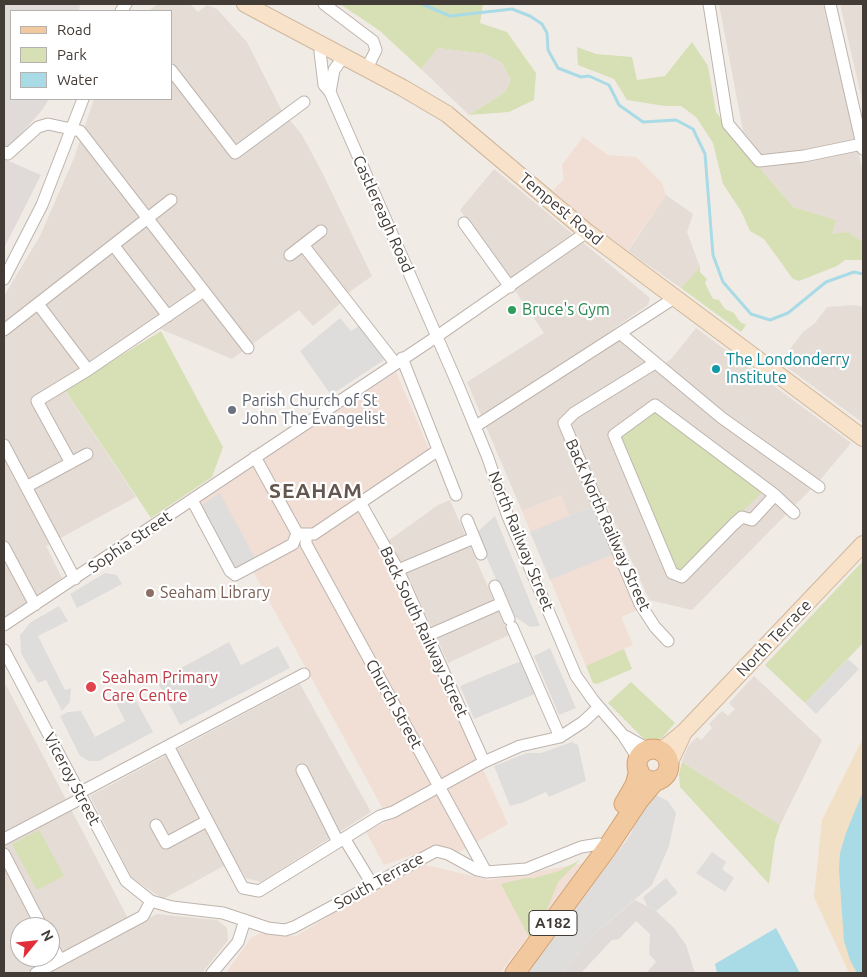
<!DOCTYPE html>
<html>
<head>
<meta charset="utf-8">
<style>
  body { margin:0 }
  #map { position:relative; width:867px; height:977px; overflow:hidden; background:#f1ebe6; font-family:Ubuntu,sans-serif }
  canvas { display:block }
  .frame { position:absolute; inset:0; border:5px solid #433b36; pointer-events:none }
  .legend { position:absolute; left:10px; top:10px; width:162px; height:90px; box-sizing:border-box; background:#fff; border:1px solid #b4b1af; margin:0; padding:6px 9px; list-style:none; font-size:15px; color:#433b36 }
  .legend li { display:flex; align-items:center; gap:10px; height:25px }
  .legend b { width:25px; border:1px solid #b4b1af }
  .north { position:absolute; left:10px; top:917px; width:50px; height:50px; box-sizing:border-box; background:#fff; border:1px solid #b4b1af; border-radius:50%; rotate:62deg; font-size:14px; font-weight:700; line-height:20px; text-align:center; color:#433b36 }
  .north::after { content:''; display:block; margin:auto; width:18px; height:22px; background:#e02f3a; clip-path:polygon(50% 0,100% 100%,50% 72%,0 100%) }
</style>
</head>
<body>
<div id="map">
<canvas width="867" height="977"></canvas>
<div class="frame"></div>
<ul class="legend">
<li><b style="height:6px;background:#f2c89e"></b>Road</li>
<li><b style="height:14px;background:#d6e0b4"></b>Park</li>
<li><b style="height:14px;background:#a9dbe7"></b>Water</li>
</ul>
<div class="north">N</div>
</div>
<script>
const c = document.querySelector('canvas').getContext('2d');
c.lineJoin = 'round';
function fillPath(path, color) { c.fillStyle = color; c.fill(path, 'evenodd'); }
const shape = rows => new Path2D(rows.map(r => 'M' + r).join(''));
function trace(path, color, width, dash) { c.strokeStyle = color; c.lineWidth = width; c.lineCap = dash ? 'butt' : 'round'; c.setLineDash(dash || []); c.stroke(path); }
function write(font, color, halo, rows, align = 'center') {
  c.font = font + ' Ubuntu,sans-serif'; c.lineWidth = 4.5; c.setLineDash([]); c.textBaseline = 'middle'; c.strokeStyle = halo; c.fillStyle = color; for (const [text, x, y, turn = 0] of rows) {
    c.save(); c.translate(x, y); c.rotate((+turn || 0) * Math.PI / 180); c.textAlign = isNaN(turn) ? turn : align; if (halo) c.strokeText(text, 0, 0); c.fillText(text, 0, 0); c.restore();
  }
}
const residential = shape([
  [158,4,190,4,198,12,207,5,217,9,247,42,281,109,302,135,323,174,372,276,348,293,341,303,313,326,299,310,232,359,158,328,64,389,136,497,46,546,62,578,4,618,4,296,40,236,74,158,94,99,171,99,171,11,148,11],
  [719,4,823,4,863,172,863,240,858,239,848,232,832,235,835,220,793,207,757,165,760,152,743,131],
  [840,4,863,4,863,104],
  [438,48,486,54,502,63,511,80,505,92,469,115,421,69],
  [494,169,650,298,648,305,613,329,658,369,671,359,696,328,851,443,820,480,692,610,649,600,605,501,569,516,561,495,522,511,467,382,544,333,460,210],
  [666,195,693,214,687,232,700,267,681,288,628,251],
  [855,305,863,307,863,423,780,362,803,332,815,323,827,307],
  [450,500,509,635,448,663,408,576,388,541,438,505],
  [754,676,822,740,780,825,682,762,688,746,697,737,701,740,706,735,712,728,709,724,722,711,728,716,735,709,729,703],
  [4,681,132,926,157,914,217,920,227,928,228,940,202,973,4,973],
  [20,927,50,927,50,957,20,957],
  [300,684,371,812,261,882,246,878,235,860,163,899,132,878,90,796]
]);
const commercial = shape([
  [583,137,608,155,636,157,662,183,666,195,627,251,583,218,553,190,564,179,562,165],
  [396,372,430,451,353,504,394,574,508,824,457,853,438,846,384,865,366,832,389,820,249,564,233,573,197,504],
  [561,495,570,516,596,505,640,609,621,617,633,645,586,666,522,511],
  [418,863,489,880,584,863,500,973,226,973,251,938,261,933,296,936]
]);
const industrial = shape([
  [4,4,80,4,79,11,11,11,11,99,49,99,43,109,4,153],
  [4,159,41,175,4,248],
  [635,900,656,911,674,928,686,945,695,973,646,973,656,962,649,954,650,934,636,921,619,939,612,940,581,973,562,973,593,935]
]);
const green = shape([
  [340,4,483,4,480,23,507,32,536,73,534,100,509,112,469,115,505,92,511,80,502,63,486,54,438,48,421,69,380,31],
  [692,42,708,66,716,112,757,165,793,207,836,220,832,234,848,232,858,239,863,240,863,260,845,260,837,266,799,281,793,279,764,239,750,231,741,211,723,184,713,143,696,117,681,106,665,106,627,100,614,79,578,65,577,47,596,54,632,57,637,80,665,76],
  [700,267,700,272,707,279,705,283,713,299,719,300,725,309,734,313,740,322,746,325,741,332,681,288],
  [161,331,223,447,212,477,151,518,65,390],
  [654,408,763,491,680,574,674,572,619,437],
  [863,561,863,643,805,703,765,665],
  [624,649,632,669,597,684,593,683,586,666],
  [631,682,675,723,662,738,653,741,644,739,608,703],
  [682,762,780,825,775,840,769,884,680,787,679,774],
  [39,830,64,876,37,890,12,844],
  [580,860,558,882,544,917,529,937,501,884,526,878,534,878,559,871]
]);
const sand = shape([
  [863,738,863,973,849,973,814,897,822,820]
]);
const parking = shape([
  [340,318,351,331,359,326,384,360,331,395,300,351],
  [220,493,255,558,233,569,200,506],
  [596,505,616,553,550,580,530,532],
  [495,516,540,626,530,627,511,614,476,533],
  [105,573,117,575,122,584,77,608,70,594],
  [59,606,68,621,38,636,65,690,71,688,70,702,62,711,46,680,38,683,21,653,20,635,31,622],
  [229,642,241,665,278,646,290,668,180,725,157,681],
  [550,648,576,708,559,715,534,656],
  [848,659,859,669,816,714,805,703],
  [521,661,535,694,474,719,460,686],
  [130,689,153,732,99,761,89,761,80,756,60,716,68,712,81,711,95,737,125,721,113,697],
  [572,742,578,745,586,781,549,797,546,792,524,802,510,806,494,766,527,753,541,753],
  [656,795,668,801,676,813,669,846,652,885,593,935,562,973,527,973,631,834,641,808],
  [712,852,726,862,722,869,734,878,725,892,696,873],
  [666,878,678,893,656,911,647,906,643,897]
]);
const water = shape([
  [863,791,863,973,857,973,850,960,844,941,839,870,840,853,846,833],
  [776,928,800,973,717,973,715,964]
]);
const stream = shape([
  [422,4,450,16,512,9,530,16,542,24,547,33,548,50,558,68,581,77,589,76,609,85,619,105,643,122,676,120,693,129,705,154,713,255,723,282,751,314,770,320,788,313,826,282,854,272,863,274]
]);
const street = shape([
  [324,4,373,41,376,50,367,68],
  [709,4,728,124,759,161,804,156,862,144],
  [830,4,863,149],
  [121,11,126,4],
  [324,45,320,52,324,85,330,92,458,385,488,458,507,514,576,676,593,700,623,735,639,760],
  [171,70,235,153,304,102],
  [330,92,334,70,344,56],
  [4,152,8,154,38,127,48,124,80,131,248,348],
  [464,223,510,287],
  [303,245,395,363],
  [114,246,168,316],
  [290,255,321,231],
  [4,279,42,205,83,99],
  [38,304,88,370],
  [4,330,171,200],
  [621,334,722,418,819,487],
  [402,358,456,495],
  [655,363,574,413,564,423,640,604,655,627,668,641],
  [655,405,775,495,752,520,742,517,734,524,682,577,672,573,614,435,655,405],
  [476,426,676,297],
  [4,445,75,579],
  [255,457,297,533],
  [71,463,37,401,88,370,204,291],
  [26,487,87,454],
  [775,495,794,513],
  [192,500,230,571,235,575,293,544,297,533],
  [361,504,398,570,484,762],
  [467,520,481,554],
  [299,534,314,534,437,451],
  [306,535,306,544,486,872],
  [4,547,35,605],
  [398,570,474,538],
  [495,586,509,619],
  [4,625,436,337,587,232],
  [512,627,560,737],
  [429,635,502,603],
  [4,650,126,881,151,901,172,907,223,913,268,928,285,930,294,927,436,851,448,854,477,870,486,872,526,869,581,847,599,844],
  [625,736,650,750],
  [168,746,243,888,259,891,380,816,393,812,484,762,520,746,560,737,583,722,599,707],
  [302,770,338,842],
  [79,793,304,674],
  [156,825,166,843,207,821],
  [344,838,372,884],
  [4,839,82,798],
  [4,854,42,927],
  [50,942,60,960],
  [36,973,143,916,151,901],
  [212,973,238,942,245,920]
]);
const secondary = shape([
  [245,4,403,88,447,114,587,232,863,438],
  [661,751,684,732,863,544],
  [669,764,683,734]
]);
const primary = shape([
  '637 765a16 16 0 1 1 32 0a16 16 0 1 1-32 0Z',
  [624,804,635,785,639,771],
  [515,973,607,848,639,800,655,781]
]);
const markers = [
  [512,310,5,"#2e9e5b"],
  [716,369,5,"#0f9aa8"],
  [232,410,5,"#6b7280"],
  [150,593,5,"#8d6e63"],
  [91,687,6,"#e0444e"]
];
const shields = [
  [553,923,48]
];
const shieldNames = [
  ["A182",553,923]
];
const streetNames = [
  ["Tempest Road",561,209,40],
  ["Castlereagh Road",383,214,66],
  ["Back North Railway Street",608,525,66],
  ["North Railway Street",521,541,68],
  ["Sophia Street",130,542,-34],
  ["Back South Railway Street",424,632,65],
  ["North Terrace",774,638,-46],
  ["Church Street",394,704,61],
  ["Viceroy Street",72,779,62],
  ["South Terrace",379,881,-29]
];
const leisureNames = [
  ["Bruce's Gym",522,310]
];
const cultureNames = [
  ["The Londonderry",726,360],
  ["Institute",726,378]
];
const worshipNames = [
  ["Parish Church of St",242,401],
  ["John The Evangelist",242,419]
];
const educationNames = [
  ["Seaham Library",160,593]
];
const healthNames = [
  ["Seaham Primary",102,678],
  ["Care Centre",102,696]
];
const districtNames = [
  ["SEAHAM",316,491]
];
fillPath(residential, '#e4dcd5');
fillPath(commercial, '#f1ded4');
fillPath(industrial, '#e0dbd8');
fillPath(green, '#d6e0b4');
fillPath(sand, '#f1dfc6');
fillPath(parking, '#dfdddb');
fillPath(water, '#a9dbe7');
trace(stream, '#a9dbe7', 3);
trace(street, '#beb4ad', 13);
trace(secondary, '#ceb79d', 18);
trace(primary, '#d4a171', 21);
trace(street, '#fff', 11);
trace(secondary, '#f8e3ca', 16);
trace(primary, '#f2c89e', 19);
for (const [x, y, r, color] of markers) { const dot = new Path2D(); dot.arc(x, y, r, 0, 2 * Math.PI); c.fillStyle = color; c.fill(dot); trace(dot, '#fff', 2); }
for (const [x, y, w] of shields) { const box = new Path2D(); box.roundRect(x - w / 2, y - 12.5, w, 25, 4); c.fillStyle = '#fff'; c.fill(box); trace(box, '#433b36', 1); }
write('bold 15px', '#433b36', null, shieldNames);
write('16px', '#433b36', '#fff', streetNames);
write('16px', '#27864d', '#fff', leisureNames, 'left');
write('16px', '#0d838f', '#fff', cultureNames, 'left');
write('16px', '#5b616d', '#fff', worshipNames, 'left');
write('16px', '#785e54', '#fff', educationNames, 'left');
write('16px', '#be3a42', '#fff', healthNames, 'left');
c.letterSpacing = '1px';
write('bold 21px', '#64574f', '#fff', districtNames);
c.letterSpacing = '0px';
</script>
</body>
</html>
